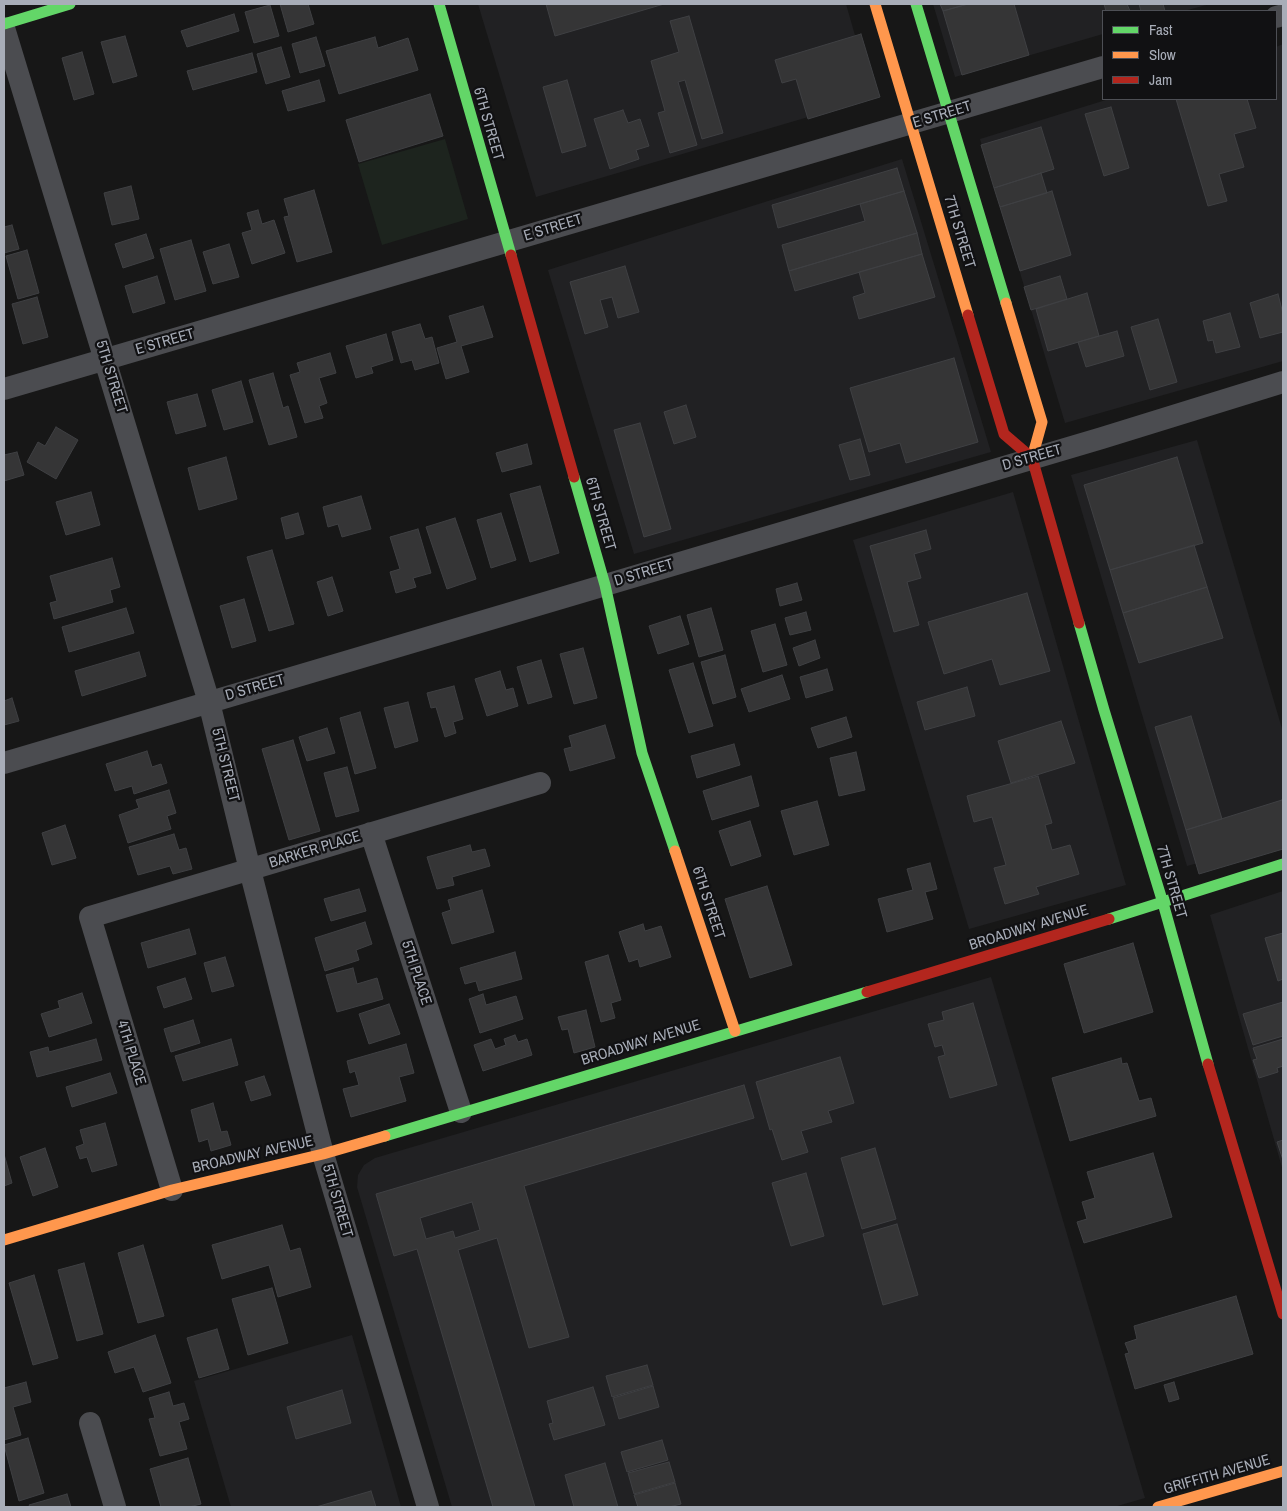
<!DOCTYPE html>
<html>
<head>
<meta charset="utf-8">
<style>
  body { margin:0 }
  #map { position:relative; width:1287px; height:1511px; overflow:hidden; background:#171717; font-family:"Archivo Narrow",sans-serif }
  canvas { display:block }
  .frame { position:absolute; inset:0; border:5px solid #a8adb8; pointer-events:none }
  .legend { position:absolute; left:1102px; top:10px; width:175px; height:90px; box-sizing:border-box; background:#111113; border:1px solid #4d4f55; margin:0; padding:6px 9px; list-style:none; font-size:15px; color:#a8adb8 }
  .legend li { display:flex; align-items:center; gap:10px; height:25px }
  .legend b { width:25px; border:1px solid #4d4f55 }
</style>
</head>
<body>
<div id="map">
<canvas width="1287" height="1511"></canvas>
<div class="frame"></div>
<ul class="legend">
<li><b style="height:6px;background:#63d668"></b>Fast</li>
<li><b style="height:6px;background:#ff974d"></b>Slow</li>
<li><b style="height:6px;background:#b3261e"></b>Jam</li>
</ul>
</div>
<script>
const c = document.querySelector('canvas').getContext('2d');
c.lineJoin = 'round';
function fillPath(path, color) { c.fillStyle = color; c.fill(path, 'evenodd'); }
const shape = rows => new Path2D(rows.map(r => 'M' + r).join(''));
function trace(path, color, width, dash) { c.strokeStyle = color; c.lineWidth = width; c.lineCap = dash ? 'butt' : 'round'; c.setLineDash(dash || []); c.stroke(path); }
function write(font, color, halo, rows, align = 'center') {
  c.font = font + ' "Archivo Narrow",sans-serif'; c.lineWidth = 4.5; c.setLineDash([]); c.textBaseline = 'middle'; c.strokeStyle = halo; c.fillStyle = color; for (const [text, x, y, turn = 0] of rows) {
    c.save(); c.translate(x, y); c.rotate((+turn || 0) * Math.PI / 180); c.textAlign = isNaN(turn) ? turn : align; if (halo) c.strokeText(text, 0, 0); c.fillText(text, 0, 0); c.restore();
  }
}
const built = shape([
  [478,4,846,4,873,98,536,197],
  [933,4,1210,4,1184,11,1103,11,1103,34,955,77],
  [1283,44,1283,361,1065,423,980,139,1109,99,1276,99,1276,47],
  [902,159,991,452,634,554,548,270],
  [1197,440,1283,732,1283,840,1187,866,1071,475],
  [1013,492,1126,885,969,929,853,540],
  [1283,891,1283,1171,1210,915],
  [991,977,1145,1498,1114,1507,452,1507,357,1187,358,1175,364,1165,375,1158],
  [352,1335,401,1507,231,1507,194,1381]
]);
const green = shape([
  [445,139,468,219,382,245,358,164]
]);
const building = shape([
  [280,4,308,4,314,24,288,32,280,4],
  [546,4,664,4,555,36,546,4],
  [940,4,968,4,943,11,940,4],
  [968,4,1014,4,1029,55,962,75,943,11,968,4],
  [1104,4,1127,4,1130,11,1106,11,1104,4],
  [1139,4,1163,4,1165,11,1141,11,1139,4],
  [270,5,279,36,254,43,245,12,270,5],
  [234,14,239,31,187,47,181,31,234,14],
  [689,16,723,133,702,139,685,80,678,82,697,145,670,153,658,113,665,111,651,61,679,52,670,21,689,16],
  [861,34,880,97,808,119,796,79,782,83,775,60,861,34],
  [125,36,137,76,113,83,101,42,125,36],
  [316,37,325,66,300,73,292,44,316,37],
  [375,37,378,48,408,38,418,70,339,94,326,51,375,37],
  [281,47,290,77,266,84,257,54,281,47],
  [82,52,94,94,74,100,62,58,82,52],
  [252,53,257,72,193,90,187,71,252,53],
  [319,80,325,101,288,111,282,91,319,80],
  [567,80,586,146,562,153,543,87,567,80],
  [430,94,443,136,359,162,346,120,430,94],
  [1176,99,1247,99,1256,128,1234,134,1244,167,1219,174,1227,201,1208,206,1176,99],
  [1111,107,1129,168,1104,176,1085,114,1111,107],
  [623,110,628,123,640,119,649,146,636,150,639,159,610,169,594,119,623,110],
  [1041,127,1054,169,994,188,981,145,1041,127],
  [897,168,904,191,778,228,772,205,897,168],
  [1041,173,1047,193,1000,207,994,188,1041,173],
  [131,186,139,219,112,225,104,193,131,186],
  [314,190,332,252,297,262,284,217,289,216,284,199,314,190],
  [904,191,917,233,789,271,782,245,865,221,860,204,904,191],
  [1052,191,1071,255,1020,271,1000,207,1052,191],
  [258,210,262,224,274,220,285,253,252,264,242,233,252,230,247,213,258,210],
  [12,225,19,249,4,253,4,227,12,225],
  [917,233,922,254,795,291,789,271,917,233],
  [146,234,154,258,123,268,115,244,146,234],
  [191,240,206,291,175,300,160,249,191,240],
  [229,244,239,277,213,284,203,252,229,244],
  [27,250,39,293,18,299,6,256,27,250],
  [922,254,935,297,859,319,853,297,865,293,859,272,922,254],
  [625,266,639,312,618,318,612,297,600,300,608,327,585,334,570,282,625,266],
  [157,276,165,303,133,313,125,286,157,276],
  [1060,276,1067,299,1031,310,1024,287,1060,276],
  [1087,293,1099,336,1048,351,1036,309,1087,293],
  [1278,294,1283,314,1283,332,1260,338,1250,303,1278,294],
  [37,297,48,337,23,344,12,304,37,297],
  [483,306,493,337,461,346,469,372,446,379,437,348,457,342,449,316,483,306],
  [1230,313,1240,347,1216,353,1213,340,1208,341,1203,321,1230,313],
  [1158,319,1177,382,1150,390,1131,327,1158,319],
  [420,324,425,339,432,337,439,363,415,370,412,360,401,363,392,332,420,324],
  [1117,331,1124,356,1086,367,1078,342,1117,331],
  [386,334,393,360,371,367,373,373,356,378,346,346,386,334],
  [330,353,336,373,319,378,327,403,319,406,323,418,305,423,290,375,300,372,297,363,330,353],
  [954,358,978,442,906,463,900,443,869,452,850,388,954,358],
  [273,373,283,408,288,406,297,437,269,445,249,380,273,373],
  [241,381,253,422,224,430,212,390,241,381],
  [197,394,206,426,176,434,167,402,197,394],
  [686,405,696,437,674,444,664,412,686,405],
  [640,423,671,529,644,537,614,430,640,423],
  [56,427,78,440,56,479,27,462,38,442,45,446,56,427],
  [860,439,870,475,850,480,839,445,860,439],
  [527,444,532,464,502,472,496,453,527,444],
  [17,452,24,475,4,481,4,455,17,452],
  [226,457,237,499,199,510,188,468,226,457],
  [1177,457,1203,543,1110,570,1084,485,1177,457],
  [540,486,559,553,530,562,510,494,540,486],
  [91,492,100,525,66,535,56,502,91,492],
  [361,496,371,529,342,537,338,524,328,527,323,507,361,496],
  [298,513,304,534,286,539,281,518,298,513],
  [501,513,516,560,491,568,477,520,501,513],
  [455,518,476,579,447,589,426,527,455,518],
  [418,529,431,573,413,578,416,587,396,593,390,572,400,569,390,537,418,529],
  [926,530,931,549,914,554,921,578,907,582,919,625,894,632,870,546,926,530],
  [1194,545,1207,587,1123,613,1110,570,1194,545],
  [272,550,294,624,269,631,247,557,272,550],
  [112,558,120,587,110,590,113,602,54,619,50,603,57,601,50,576,112,558],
  [332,577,343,611,328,616,317,582,332,577],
  [797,583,802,600,780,606,776,589,797,583],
  [1207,587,1223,638,1139,663,1123,613,1207,587],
  [1027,593,1050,671,1000,685,992,659,944,674,928,622,1027,593],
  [244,599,256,641,232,648,220,606,244,599],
  [126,608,134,633,69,652,62,627,126,608],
  [711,608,723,650,699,657,687,615,711,608],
  [806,612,811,630,790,635,785,618,806,612],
  [680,616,689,644,658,654,649,626,680,616],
  [775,624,787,665,763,672,751,631,775,624],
  [815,640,820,658,799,666,793,648,815,640],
  [583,648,597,698,574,704,560,654,583,648],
  [139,652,146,676,82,696,75,671,139,652],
  [725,655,736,697,713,704,701,662,725,655],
  [541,660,552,697,528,704,517,667,541,660],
  [693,663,713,726,689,733,669,670,693,663],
  [827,669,833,690,806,698,800,677,827,669],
  [500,671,506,690,513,688,518,706,487,716,475,679,500,671],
  [782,675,790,699,749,712,741,689,782,675],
  [454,686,463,719,453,722,456,733,445,737,436,707,431,708,427,693,454,686],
  [967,687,975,716,925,730,917,702,967,687],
  [12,698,19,721,4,725,4,701,12,698],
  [408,702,418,741,395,748,384,708,408,702],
  [360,712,376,768,355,774,340,718,360,712],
  [1191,716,1222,819,1186,830,1155,727,1191,716],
  [846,717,852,737,818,748,811,728,846,717],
  [1061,721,1075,763,1011,783,998,741,1061,721],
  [605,725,615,758,570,771,564,749,572,747,569,736,605,725],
  [327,728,335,753,307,761,299,737,327,728],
  [293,740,320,831,289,840,262,749,293,740],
  [734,744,740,765,697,778,691,756,734,744],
  [147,751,152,767,161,764,167,783,134,794,132,786,115,791,106,764,147,751],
  [856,752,865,790,839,796,830,758,856,752],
  [347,767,359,811,336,817,324,773,347,767],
  [751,776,759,806,712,820,703,791,751,776],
  [1038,776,1052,823,1045,825,1052,850,1070,845,1079,874,1036,887,1039,894,1005,904,994,868,1006,865,992,817,974,822,967,796,1038,776],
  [169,790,176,813,167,816,171,829,128,843,119,815,139,808,136,800,169,790],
  [1282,800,1283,804,1283,849,1199,874,1186,830,1282,800],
  [817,801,829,845,794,855,781,811,817,801],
  [750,821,761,856,731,866,719,831,750,821],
  [65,825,76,858,52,865,42,833,65,825],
  [174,834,179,850,186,848,192,869,173,874,170,866,138,875,129,847,174,834],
  [470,845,472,852,485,849,490,866,452,877,454,885,437,889,427,857,470,845],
  [930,863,937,889,925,892,933,919,887,932,878,899,913,890,907,869,930,863],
  [767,886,792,965,750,978,725,899,767,886],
  [359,889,366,911,331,921,324,899,359,889],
  [482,890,494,932,452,944,442,913,451,910,448,900,482,890],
  [365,922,372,944,356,950,359,960,325,971,315,938,365,922],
  [643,924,645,931,661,926,671,957,640,967,638,959,629,962,619,932,643,924],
  [189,929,196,954,148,968,141,943,189,929],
  [1283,933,1283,979,1278,981,1265,938,1283,933],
  [1133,943,1153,1012,1084,1033,1064,964,1133,943],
  [515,952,522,979,479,991,476,981,465,984,460,968,515,952],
  [608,955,621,1000,611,1003,615,1018,601,1022,585,962,608,955],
  [225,957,234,986,212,992,204,963,225,957],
  [353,968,357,984,377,978,383,999,337,1012,326,975,353,968],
  [185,978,192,999,164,1008,157,987,185,978],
  [82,993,92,1023,49,1037,41,1014,60,1008,58,1001,82,993],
  [483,994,486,1005,516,996,523,1019,480,1033,469,999,483,994],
  [1283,1002,1283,1036,1253,1045,1243,1014,1283,1002],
  [973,1003,997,1085,950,1098,938,1057,945,1055,942,1045,935,1047,928,1024,944,1020,942,1012,973,1003],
  [389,1004,400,1034,369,1044,359,1014,389,1004],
  [586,1010,595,1047,574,1053,568,1029,562,1030,558,1017,586,1010],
  [193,1020,200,1043,171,1052,164,1029,193,1020],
  [515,1035,518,1042,527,1039,532,1055,483,1071,474,1045,491,1039,495,1049,506,1045,504,1039,515,1035],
  [96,1039,102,1060,37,1077,30,1052,48,1047,49,1052,96,1039],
  [231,1039,238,1065,183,1081,175,1056,231,1039],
  [1283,1039,1283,1066,1277,1068,1278,1072,1259,1078,1253,1060,1257,1059,1253,1048,1283,1039],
  [406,1044,414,1073,399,1077,406,1101,351,1117,343,1089,359,1085,355,1071,350,1073,347,1061,406,1044],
  [840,1057,854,1103,828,1111,832,1122,801,1131,808,1152,782,1160,772,1129,770,1130,756,1082,840,1057],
  [1121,1058,1122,1064,1127,1063,1139,1101,1151,1098,1156,1116,1070,1141,1052,1078,1121,1058],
  [110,1073,117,1093,72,1107,66,1087,110,1073],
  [264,1076,271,1095,251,1101,245,1082,264,1076],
  [744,1085,754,1118,524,1186,569,1337,529,1348,497,1238,458,1250,535,1507,493,1507,417,1249,394,1256,376,1194,744,1085],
  [472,1202,480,1230,455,1238,453,1231,426,1239,420,1218,472,1202],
  [213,1103,221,1132,227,1131,231,1145,211,1151,208,1139,199,1142,191,1110,213,1103],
  [105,1123,117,1165,92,1172,87,1157,80,1159,76,1147,84,1144,80,1130,105,1123],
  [1283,1140,1283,1160,1277,1142,1283,1140],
  [45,1148,58,1187,33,1196,20,1157,45,1148],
  [875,1148,896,1219,862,1229,841,1158,875,1148],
  [1153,1153,1172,1217,1084,1243,1077,1222,1087,1219,1082,1202,1095,1198,1087,1172,1153,1153],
  [4,1154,12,1183,4,1186,4,1154],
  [806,1173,824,1236,791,1246,772,1183,806,1173],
  [897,1224,918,1295,883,1305,863,1234,897,1224],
  [282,1225,290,1251,300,1248,311,1287,278,1297,269,1265,222,1279,212,1245,282,1225],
  [143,1245,164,1316,138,1323,118,1253,143,1245],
  [84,1263,103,1334,77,1341,58,1270,84,1263],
  [34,1275,58,1358,33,1365,9,1283,34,1275],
  [272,1288,288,1343,248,1355,232,1299,272,1288],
  [1236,1296,1253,1354,1135,1389,1125,1354,1129,1353,1125,1343,1137,1339,1134,1326,1236,1296],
  [217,1329,229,1369,199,1378,187,1338,217,1329],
  [155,1335,171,1383,143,1392,134,1367,115,1373,108,1352,155,1335],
  [647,1365,653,1385,612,1397,606,1376,647,1365],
  [26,1382,31,1402,13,1407,21,1435,4,1440,4,1388,26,1382],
  [1174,1382,1179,1399,1169,1402,1164,1385,1174,1382],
  [653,1386,659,1407,619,1419,613,1398,653,1386],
  [593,1387,605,1425,554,1440,549,1424,553,1423,547,1401,593,1387],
  [342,1390,351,1423,296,1439,287,1407,342,1390],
  [169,1392,173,1406,184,1403,189,1419,179,1422,187,1449,160,1456,149,1419,155,1418,149,1398,169,1392],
  [28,1438,44,1493,19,1501,4,1445,28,1438],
  [662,1440,668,1460,627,1472,621,1452,662,1440],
  [188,1458,201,1504,189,1507,161,1507,150,1469,188,1458],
  [669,1462,675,1482,634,1494,628,1473,669,1462],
  [605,1463,618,1507,574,1507,565,1475,605,1463],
  [675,1483,681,1504,669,1507,638,1507,634,1495,675,1483],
  [371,1491,376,1507,316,1507,371,1491],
  [67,1494,71,1507,30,1507,29,1505,67,1494]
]);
const street = shape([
  [1276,17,1283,15],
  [4,28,209,702,250,870,323,1154,428,1507],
  [4,389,1103,67],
  [4,763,1102,438,1283,382],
  [371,833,461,1112],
  [172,1190,90,917,540,783],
  [90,1423,115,1507]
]);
const fast = shape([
  [439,4,511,255],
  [916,4,1006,303],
  [4,24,70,4],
  [574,477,605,585,642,753,675,851],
  [1079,623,1104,710,1163,903,1208,1064],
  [1109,919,1283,864],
  [385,1136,867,992]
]);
const slow = shape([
  [875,4,968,315],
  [1006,303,1042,422,1032,458],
  [675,851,735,1031],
  [4,1240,172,1190,323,1154,385,1136],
  [1158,1507,1283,1471]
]);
const jam = shape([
  [511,255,574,477],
  [968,315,1004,434,1032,458,1079,623],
  [867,992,1109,919],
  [1208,1064,1283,1314]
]);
const streetNames = [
  ["E STREET",942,115,-17],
  ["6TH STREET",488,124,74],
  ["E STREET",553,228,-17],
  ["7TH STREET",959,232,73],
  ["E STREET",165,342,-16],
  ["5TH STREET",111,377,73],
  ["D STREET",1032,458,-16],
  ["6TH STREET",600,514,74],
  ["D STREET",644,573,-17],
  ["D STREET",255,688,-16],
  ["5TH STREET",225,765,76],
  ["BARKER PLACE",315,850,-17],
  ["7TH STREET",1171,882,74],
  ["6TH STREET",708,903,72],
  ["BROADWAY AVENUE",1029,928,-17],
  ["5TH PLACE",416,973,72],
  ["BROADWAY AVENUE",641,1043,-17],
  ["4TH PLACE",131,1053,73],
  ["BROADWAY AVENUE",253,1155,-13],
  ["5TH STREET",337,1201,74],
  ["GRIFFITH AVENUE",1217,1475,-16]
];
fillPath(built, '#212123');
fillPath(green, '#1d241e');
fillPath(building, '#353536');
trace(building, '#3f4043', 1);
trace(street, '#4b4c50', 22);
trace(fast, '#63d668', 11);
trace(slow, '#ff974d', 11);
trace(jam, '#b3261e', 11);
write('15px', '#a8adb8', '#111113', streetNames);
</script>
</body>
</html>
